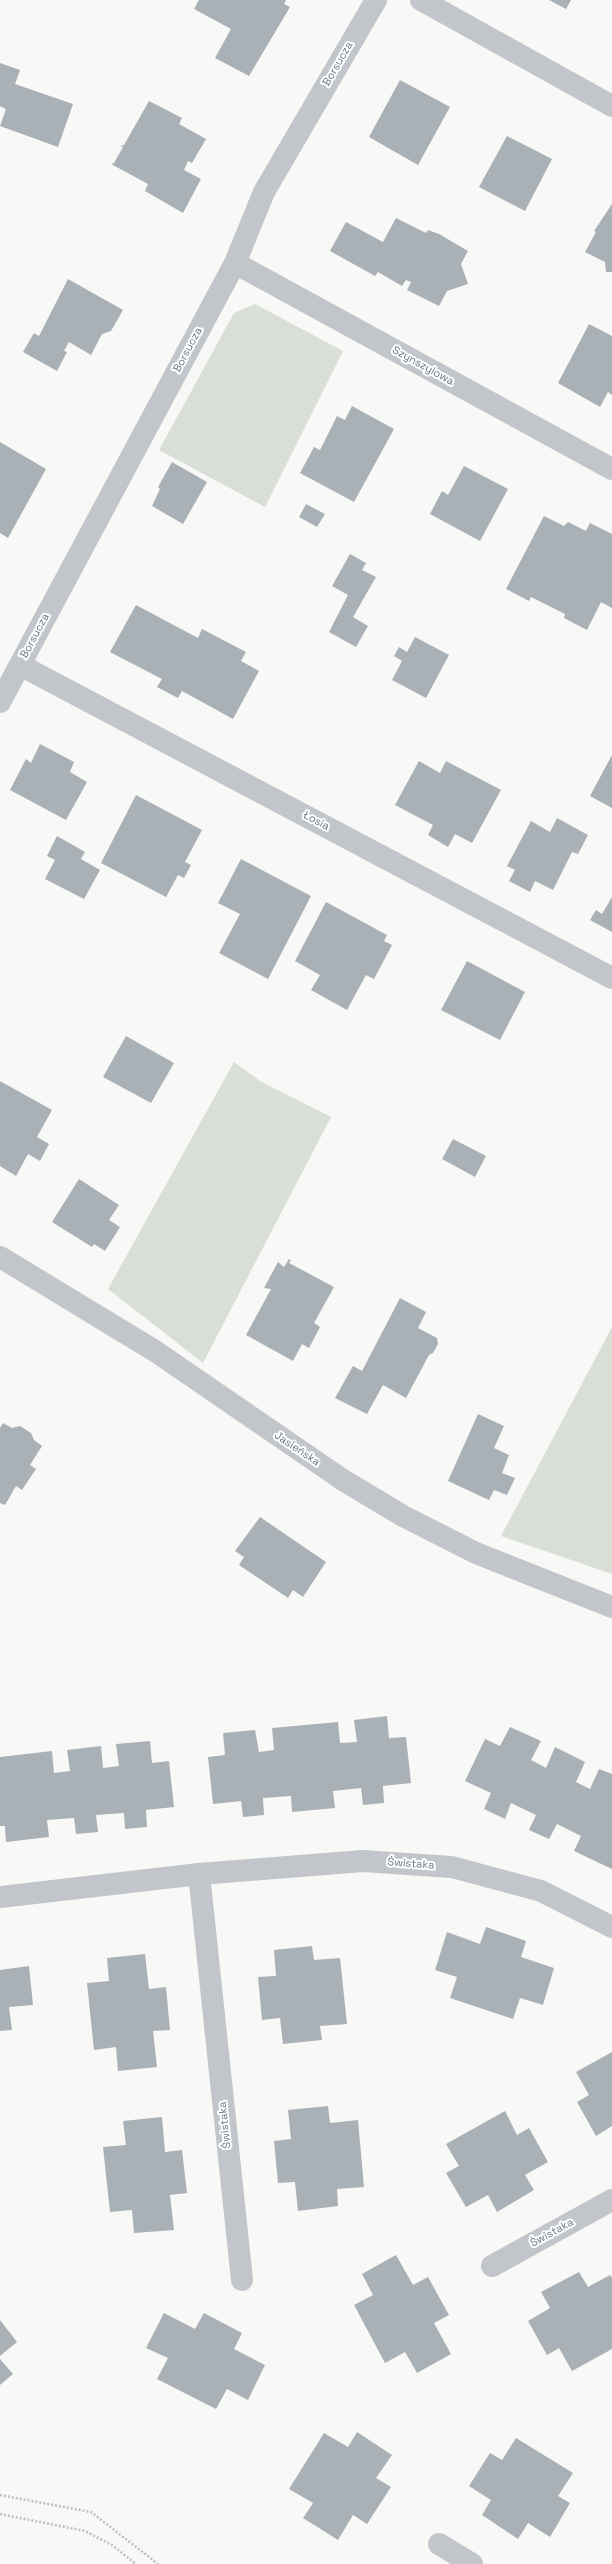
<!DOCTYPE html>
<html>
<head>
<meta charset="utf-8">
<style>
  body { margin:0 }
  canvas { display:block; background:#f8f8f6 }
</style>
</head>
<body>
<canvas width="612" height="2564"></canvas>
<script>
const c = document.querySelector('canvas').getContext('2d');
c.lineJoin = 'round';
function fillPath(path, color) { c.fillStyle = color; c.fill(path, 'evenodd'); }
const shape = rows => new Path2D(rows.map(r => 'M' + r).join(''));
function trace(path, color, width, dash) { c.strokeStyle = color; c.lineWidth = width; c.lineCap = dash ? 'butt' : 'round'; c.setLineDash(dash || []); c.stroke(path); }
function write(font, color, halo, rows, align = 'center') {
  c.font = font + ' "Space Grotesk",sans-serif'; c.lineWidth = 4; c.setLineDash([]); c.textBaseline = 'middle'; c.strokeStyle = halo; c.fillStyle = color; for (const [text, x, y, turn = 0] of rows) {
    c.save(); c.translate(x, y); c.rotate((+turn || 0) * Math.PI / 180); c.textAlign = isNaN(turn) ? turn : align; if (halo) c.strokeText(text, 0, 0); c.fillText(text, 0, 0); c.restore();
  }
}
const green = shape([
  [255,304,343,351,265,507,159,450,234,313],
  [234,1062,260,1081,331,1117,203,1363,108,1289],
  [612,1327,612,1574,501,1536]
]);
const building = shape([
  [199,0,286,0,284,4,290,7,249,76,215,58,231,29,194,9],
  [549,0,571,0,566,9],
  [0,63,20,70,15,84,73,104,58,147,0,126,6,109,0,106],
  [400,80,450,107,418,165,369,137],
  [149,101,182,118,179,124,206,139,192,163,188,161,184,170,201,179,183,213,145,191,148,184,111,164,114,163,123,147,120,146,124,145],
  [507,136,552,159,525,211,479,187],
  [612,204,612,272,606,272,605,262,585,252,596,232,594,231],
  [396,218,426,233,428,230,439,234,468,251,461,264,468,284,447,291,439,306,407,290,411,282,406,280,402,286,378,272,375,276,330,251,346,222,383,242],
  [68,279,123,310,111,331,102,334,91,355,69,342,64,351,67,352,57,371,23,352,34,333,39,336],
  [589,324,612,336,612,395,608,392,600,407,558,383],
  [352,406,394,429,354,502,300,473,314,447,320,450,337,416,345,420],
  [0,442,46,469,8,538,0,533],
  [172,462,207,482,183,524,152,506,160,489,158,487],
  [464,466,508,489,480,541,430,514,442,491,448,495],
  [306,504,325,514,317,527,299,517],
  [544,516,564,526,568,522,586,531,590,523,612,534,612,608,601,602,587,630,564,618,565,614,531,597,529,601,506,589],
  [350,554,366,563,362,570,376,577,353,617,368,626,356,647,329,632,348,595,332,586],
  [136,605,198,638,202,629,246,652,241,661,259,671,233,719,182,691,178,698,157,687,162,679,110,652],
  [415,637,449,655,426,698,392,680,402,661,394,656,399,647,407,652],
  [40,744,74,762,70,772,87,782,66,820,10,790,26,759,31,763],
  [612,755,612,808,590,796],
  [419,761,440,773,446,761,501,790,472,843,455,834,448,847,428,835,433,825,395,805],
  [136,795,202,830,185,862,191,865,184,878,178,875,166,897,101,863],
  [557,818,588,835,578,854,572,852,553,890,535,881,530,892,509,881,515,870,507,866,531,821,550,832],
  [57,836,85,852,81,859,100,870,84,899,45,879,55,860,47,856],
  [241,859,311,896,268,979,219,953,240,914,218,903],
  [612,897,612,932,590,920,596,910,602,914],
  [326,902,387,935,384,941,392,945,374,979,366,975,347,1010,311,990,320,975,295,961],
  [467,961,525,992,500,1040,441,1010],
  [126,1036,174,1063,151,1103,103,1077],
  [0,1081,52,1110,37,1137,49,1144,40,1161,28,1154,16,1176,0,1166],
  [453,1139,486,1156,475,1177,442,1159],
  [79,1179,119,1205,109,1220,120,1227,105,1251,94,1244,92,1247,52,1222],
  [289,1259,291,1260,289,1263,334,1287,314,1323,320,1327,309,1348,302,1344,293,1361,246,1335,271,1289,264,1288,278,1262,284,1267],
  [400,1298,426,1312,418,1328,437,1338,438,1344,433,1353,429,1355,406,1398,383,1385,367,1414,335,1398,353,1366,362,1371],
  [478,1414,504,1426,494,1448,509,1455,502,1473,515,1478,507,1495,494,1490,489,1500,448,1481],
  [3,1423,12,1428,20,1426,31,1433,34,1440,42,1446,30,1465,36,1469,22,1490,16,1486,5,1505,0,1503,0,1428],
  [260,1517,326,1562,303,1597,293,1590,288,1598,239,1565,244,1557,235,1551],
  [387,1716,389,1738,406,1737,411,1783,383,1786,384,1803,363,1805,361,1788,333,1791,335,1808,292,1812,291,1796,263,1798,264,1815,243,1817,241,1801,213,1804,208,1757,225,1755,223,1733,255,1730,259,1752,274,1750,272,1728,338,1722,340,1743,357,1742,354,1720],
  [510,1727,541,1741,531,1760,546,1768,555,1747,585,1762,576,1782,590,1789,599,1769,612,1774,612,1869,574,1851,581,1836,557,1824,549,1839,529,1830,536,1815,511,1803,505,1819,484,1809,491,1793,465,1781,485,1739,500,1746],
  [150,1741,152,1763,169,1761,174,1807,146,1810,147,1827,125,1829,124,1813,96,1815,98,1832,76,1834,74,1818,47,1820,49,1837,6,1842,5,1826,0,1826,0,1757,52,1751,54,1773,70,1771,67,1750,101,1746,103,1768,119,1766,116,1744],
  [486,1927,526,1941,521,1957,554,1968,543,2005,520,1998,513,2019,450,1998,457,1977,435,1970,447,1932,480,1944],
  [312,1946,314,1960,340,1958,347,2024,320,2026,322,2040,283,2044,280,2018,262,2020,258,1977,276,1976,274,1950],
  [145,1954,149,1989,166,1987,170,2030,153,2031,157,2067,118,2071,116,2047,94,2050,87,1983,109,1981,107,1958],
  [29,1966,33,2005,9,2007,12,2030,0,2031,0,1970],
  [612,2052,612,2126,596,2136,577,2102,589,2095,576,2072],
  [328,2106,330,2123,358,2120,364,2187,337,2189,338,2206,298,2211,295,2182,278,2183,274,2141,291,2139,288,2110],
  [505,2111,517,2135,529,2128,548,2162,525,2175,534,2190,497,2212,488,2195,466,2207,446,2173,459,2166,446,2144],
  [162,2117,165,2152,182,2150,187,2193,170,2195,174,2230,134,2233,132,2210,110,2212,103,2147,126,2145,123,2121],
  [396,2255,413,2285,428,2277,449,2315,434,2323,451,2354,417,2373,405,2352,385,2363,354,2305,373,2295,362,2274],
  [579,2272,588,2287,610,2275,612,2278,612,2349,572,2371,559,2348,547,2355,528,2321,550,2308,541,2292],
  [164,2313,195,2329,204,2313,242,2333,234,2349,265,2365,248,2400,227,2389,216,2409,157,2379,168,2358,146,2348],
  [0,2320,17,2342,0,2356],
  [0,2359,13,2374,0,2385],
  [357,2432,392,2455,376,2478,391,2487,367,2524,353,2515,338,2540,303,2518,313,2503,289,2489,324,2433,348,2447],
  [516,2438,573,2473,558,2496,570,2503,550,2537,528,2523,518,2539,482,2515,491,2500,469,2486,490,2453,502,2460]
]);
const path = shape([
  [0,2495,91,2512,158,2564],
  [0,2514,85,2531,112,2545,136,2564]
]);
const minor = shape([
  [421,0,612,106],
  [235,263,612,469],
  [20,665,612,978],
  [0,702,235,263,264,192,376,0],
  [0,1257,155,1351,343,1480,403,1516,476,1553,612,1607],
  [199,1874,242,2280],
  [0,1897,199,1874,363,1861,452,1867,541,1891,612,1927],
  [492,2266,612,2200],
  [439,2544,472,2564]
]);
const streetNames = [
  ["Borsucza",338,64,-60],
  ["Borsucza",188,350,-62],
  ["Szynszylowa",423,366,29],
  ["Borsucza",35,636,-62],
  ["Łosia",316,821,28],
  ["Jasieńska",297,1449,34],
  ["Świstaka",411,1864,4],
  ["Świstaka",225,2125,-96],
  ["Świstaka",552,2233,-29]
];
fillPath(green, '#d9dfd7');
fillPath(building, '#a9b0b6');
trace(path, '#bcbec1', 2.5, [2, 2]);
trace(minor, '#c2c5c9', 22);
write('11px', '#697785', '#fff', streetNames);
</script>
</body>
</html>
